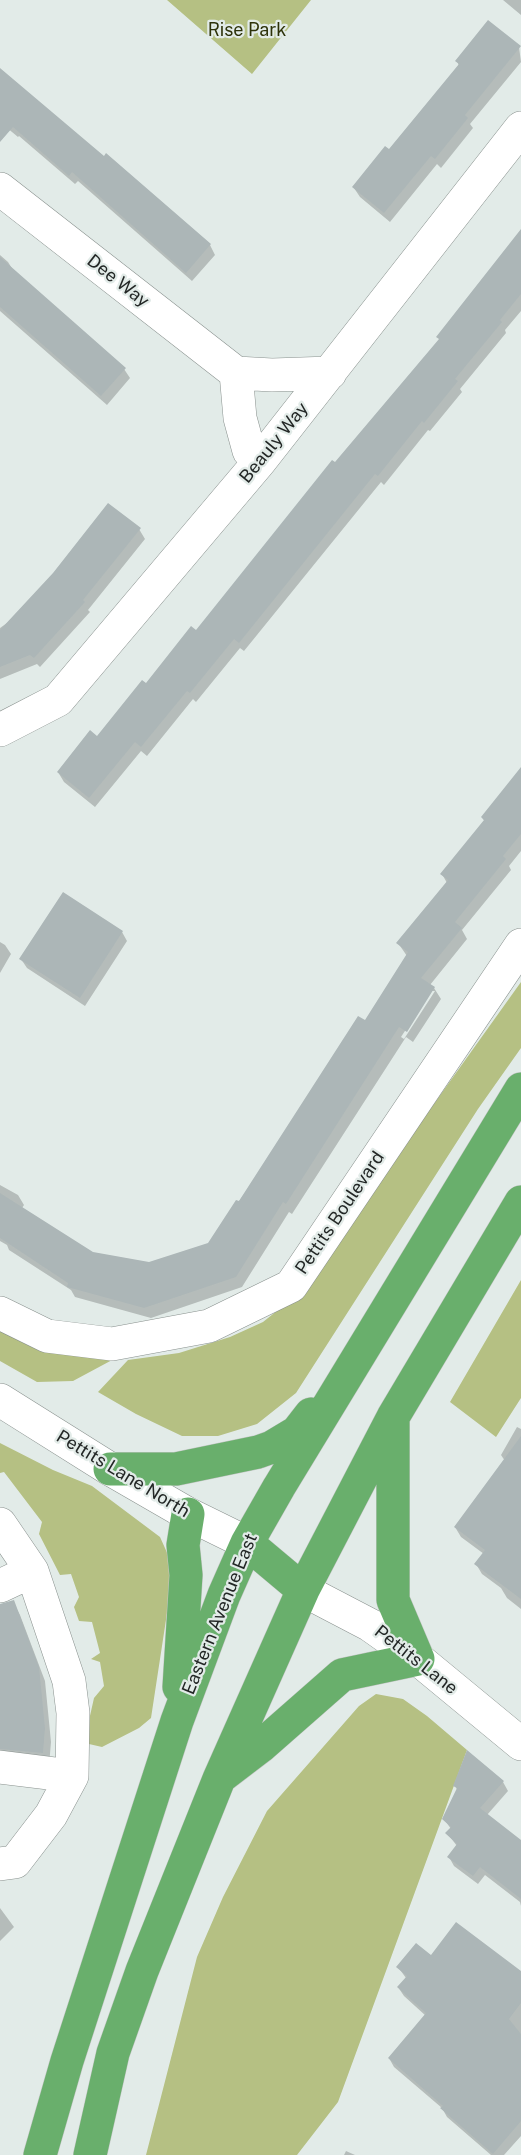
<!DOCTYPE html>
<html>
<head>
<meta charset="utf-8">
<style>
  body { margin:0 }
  canvas { display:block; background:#e2ebe8 }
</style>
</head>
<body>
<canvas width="521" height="2155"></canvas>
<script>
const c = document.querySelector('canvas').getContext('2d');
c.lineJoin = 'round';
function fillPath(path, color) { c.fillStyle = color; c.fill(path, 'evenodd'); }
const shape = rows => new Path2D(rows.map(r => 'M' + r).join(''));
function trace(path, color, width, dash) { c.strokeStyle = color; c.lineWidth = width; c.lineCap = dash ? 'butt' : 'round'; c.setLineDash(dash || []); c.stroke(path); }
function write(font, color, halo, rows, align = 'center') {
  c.font = font + ' "Public Sans",sans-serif'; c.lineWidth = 4.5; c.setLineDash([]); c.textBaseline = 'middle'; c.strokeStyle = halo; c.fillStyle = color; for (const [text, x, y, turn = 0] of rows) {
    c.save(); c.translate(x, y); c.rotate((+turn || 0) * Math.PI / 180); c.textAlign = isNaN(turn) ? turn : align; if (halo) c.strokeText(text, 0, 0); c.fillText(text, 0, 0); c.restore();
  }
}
const green = shape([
  [167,0,311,0,252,74],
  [521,982,521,1048,478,1109,296,1393,257,1424,218,1436,182,1436,136,1414,98,1392,128,1360,179,1353,230,1337,263,1322,298,1294],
  [521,1280,521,1398,496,1437,450,1402],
  [0,1324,114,1359,73,1381,37,1382,0,1361],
  [0,1443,53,1470,92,1486,160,1537,169,1557,171,1587,151,1718,139,1728,102,1747,89,1744,85,1738,94,1698,104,1686,100,1662,91,1659,100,1653,92,1622,79,1621,74,1607,79,1597,71,1574,60,1575,39,1534,42,1522,4,1472,0,1473],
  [376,1694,403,1699,427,1716,467,1750,338,2102,297,2155,146,2155,197,1957,223,1897,267,1811,359,1706]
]);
const shadow = shape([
  [503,0,521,0,521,15],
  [519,47,521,62,470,124,473,128,441,168,437,164,390,222,360,197,354,188,389,151,459,66,457,61],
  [0,70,210,245,215,255,192,281,78,181,75,184,19,136,18,137,0,122],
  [521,232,521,311,505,330,506,333,460,389,462,392,430,431,428,430,384,485,381,482,244,651,240,648,196,702,193,699,147,756,141,751,95,807,64,782,58,772,97,738,196,632,440,340],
  [0,255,8,262,13,270,124,369,130,378,107,405,0,311],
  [139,529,145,539,88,610,90,612,40,667,37,664,0,679,0,628],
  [521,768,521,851,509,866,511,870,462,930,467,939,430,985,434,988,441,999,413,1042,406,1037,292,1214,289,1212,242,1287,151,1318,75,1297,71,1290,9,1250,7,1245,0,1241,0,1185,18,1195,24,1205,22,1208,93,1253,149,1263,209,1244,365,1022,407,956,398,943,447,883,442,874,485,822,482,817],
  [431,991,435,991,404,1039,401,1037],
  [122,932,127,941,85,1006,27,968,21,959],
  [0,942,5,945,11,954,0,973],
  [517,1427,521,1429,521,1609,507,1598,501,1588,482,1574,476,1564,484,1554,461,1537,455,1527,505,1461,501,1455],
  [13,1602,20,1615,45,1681,51,1742,49,1766,0,1756,0,1606],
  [467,1753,503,1782,508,1791,487,1815,521,1842,521,1906,520,1902,485,1875,478,1884,454,1866,449,1857,457,1846,447,1833,451,1829,444,1819,458,1791,455,1786],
  [0,1908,14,1927,0,1941],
  [431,1958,521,1972,521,2136,504,2155,491,2155,447,2117,442,2108,394,2067,389,2058,426,2016,404,1996,398,1987,406,1978,398,1967],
  [346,2151,355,2155,344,2155]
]);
const building = shape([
  [488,20,521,46,465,115,468,118,435,159,431,156,384,213,352,187,385,146,389,149,459,64,455,61],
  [0,68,104,156,106,153,211,244,186,273,72,172,69,176,13,127,0,142],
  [521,229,521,294,500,320,502,322,455,379,458,381,424,423,422,421,378,476,375,474,239,643,234,639,190,693,187,691,141,747,135,742,89,798,57,772,90,730,97,736,142,680,146,683,191,626,196,630,332,460,335,462,439,339,436,337],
  [0,257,126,368,101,396,0,307],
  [108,503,141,528,83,600,85,602,34,658,30,655,0,667,0,630,53,573],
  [521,767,521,834,503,856,506,859,455,922,462,928,421,978,435,987,407,1032,399,1027,286,1204,283,1202,236,1277,144,1308,67,1287,68,1283,0,1238,0,1193,93,1252,149,1262,208,1243,236,1200,239,1201,358,1016,365,1020,408,952,396,943,448,880,440,874,484,820,481,817],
  [63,892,123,931,80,998,19,959],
  [521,1436,521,1599,474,1564,485,1550,454,1527],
  [14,1600,39,1667,45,1728,43,1753,0,1749,0,1604],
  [467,1750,504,1781,480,1808,521,1840,521,1899,480,1867,473,1876,447,1857,457,1844,445,1833,451,1827,442,1819,457,1788,453,1786],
  [456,1922,521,1971,521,2003,509,2019,521,2034,521,2121,493,2154,440,2108,443,2106,388,2058,426,2013,397,1987,407,1976,396,1967,416,1943,431,1955]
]);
const minor = shape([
  [0,189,236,373],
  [260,461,249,451,240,418,236,373,272,375,330,373],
  [0,730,58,700,260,461,521,128],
  [0,1313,47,1336,112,1344,209,1326,291,1286,521,945],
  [0,1400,110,1469,188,1514,247,1543],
  [0,1524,32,1571,69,1681,73,1713,72,1776,51,1815,15,1862,0,1864],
  [0,1586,32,1571],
  [303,1590,370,1625,418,1659,521,1744],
  [0,1767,72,1776]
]);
const highway = shape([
  [110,1469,176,1469,258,1452,272,1447,297,1432,311,1414],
  [247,1543,303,1590],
  [179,1687,186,1575,183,1545,188,1514],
  [222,1776,260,1747,342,1675,418,1659,393,1600,393,1422],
  [40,2155,67,2061,177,1721,224,1595,247,1543,279,1487,521,1089],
  [90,2155,113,2053,142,1971,219,1779,303,1590,393,1417,521,1202]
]);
const parkNames = [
  ["Rise Park",247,30]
];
const streetNames = [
  ["Dee Way",118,281,38],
  ["Beauly Way",274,443,-51],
  ["Pettits Boulevard",340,1213,-56],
  ["Pettits Lane North",123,1474,31],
  ["Eastern Avenue East",220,1614,-68],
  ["Pettits Lane",416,1660,38]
];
fillPath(green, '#b5c083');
fillPath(shadow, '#0003');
fillPath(building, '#acb6b7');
trace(minor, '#89918e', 34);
trace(highway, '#c6c7c7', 34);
trace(minor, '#fff', 33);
trace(highway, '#69af6c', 33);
write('18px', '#2d3209', '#e2ebe8', parkNames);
write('18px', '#232726', '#e2ebe8', streetNames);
</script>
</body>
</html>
